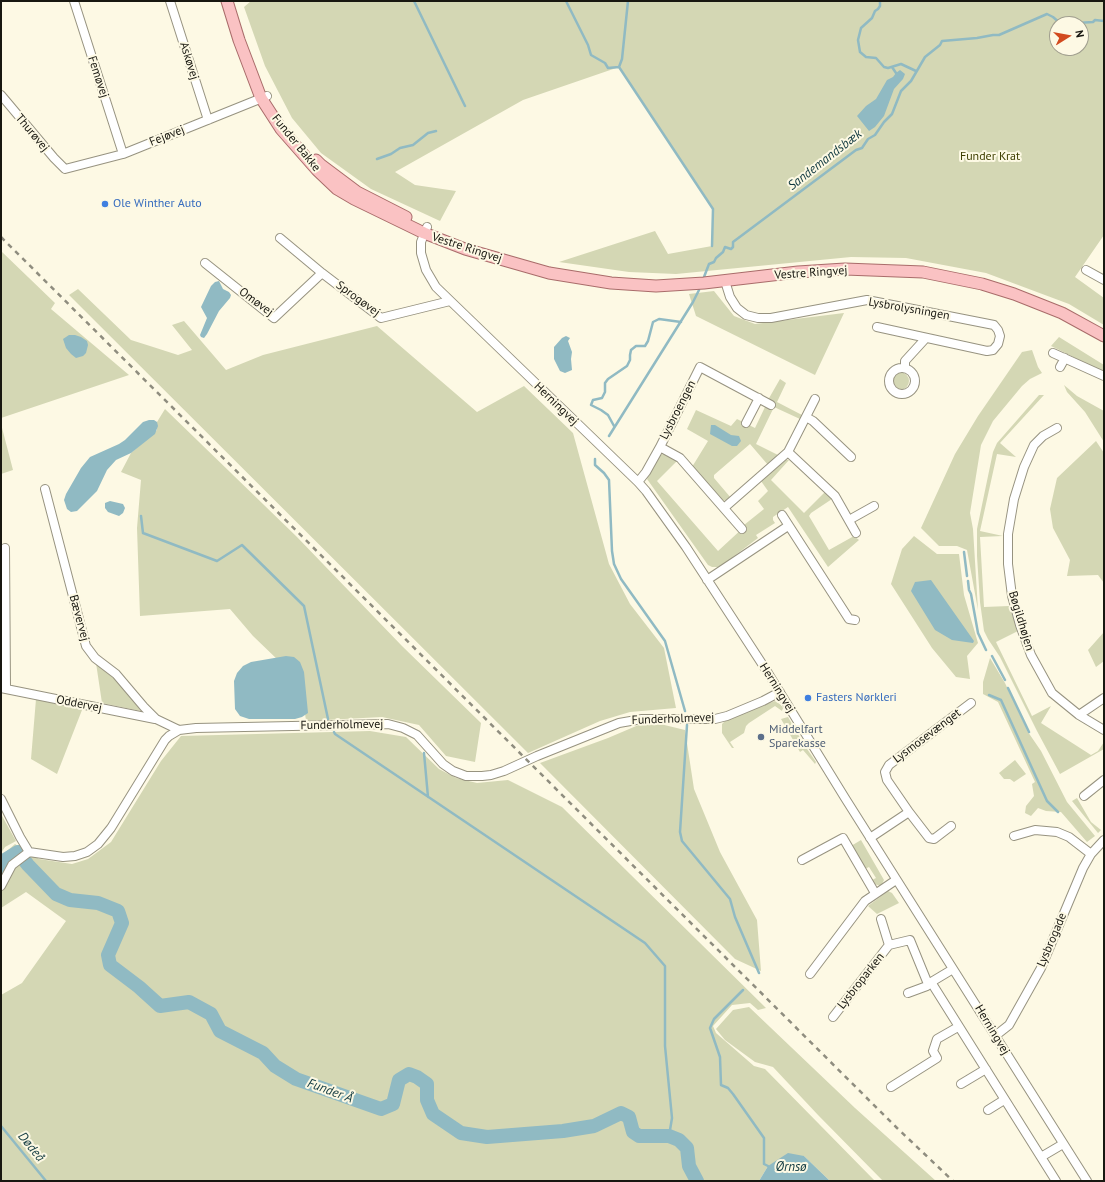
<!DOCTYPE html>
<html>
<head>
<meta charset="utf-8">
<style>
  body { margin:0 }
  #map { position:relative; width:1105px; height:1182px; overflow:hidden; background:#fdf9e4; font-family:"PT Sans",sans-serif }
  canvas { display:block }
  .frame { position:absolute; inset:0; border:2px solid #181710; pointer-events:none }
  .north { position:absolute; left:1049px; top:16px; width:40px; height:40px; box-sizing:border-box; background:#fdf9e4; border:1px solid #a19f8f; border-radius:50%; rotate:79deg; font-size:11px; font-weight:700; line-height:16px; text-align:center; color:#181710 }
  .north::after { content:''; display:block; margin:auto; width:14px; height:18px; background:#d24a1e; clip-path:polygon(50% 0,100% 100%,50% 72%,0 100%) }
</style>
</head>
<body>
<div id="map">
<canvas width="1105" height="1182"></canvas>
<div class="frame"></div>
<div class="north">N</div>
</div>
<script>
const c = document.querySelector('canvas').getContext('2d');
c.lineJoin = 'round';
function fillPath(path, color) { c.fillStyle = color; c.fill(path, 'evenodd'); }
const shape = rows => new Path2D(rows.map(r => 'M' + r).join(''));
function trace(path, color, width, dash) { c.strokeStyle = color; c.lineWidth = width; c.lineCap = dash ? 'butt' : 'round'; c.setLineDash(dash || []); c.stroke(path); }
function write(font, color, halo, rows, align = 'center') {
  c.font = font + ' "PT Sans",sans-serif'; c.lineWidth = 4; c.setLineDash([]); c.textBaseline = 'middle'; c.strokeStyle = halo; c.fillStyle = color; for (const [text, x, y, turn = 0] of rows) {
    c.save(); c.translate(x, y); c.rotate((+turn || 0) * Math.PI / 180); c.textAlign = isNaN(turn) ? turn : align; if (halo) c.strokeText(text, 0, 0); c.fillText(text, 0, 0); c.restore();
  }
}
const green = shape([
  [251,1,1104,1,1104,235,1075,277,1104,298,1104,325,1069,304,986,273,906,258,851,257,676,274,629,272,559,262,655,231,668,254,712,246,713,209,619,67,523,100,395,172,415,185,456,191,440,221,371,189,321,153,292,118,265,66,244,7],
  [1057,24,1081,24,1081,48,1057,48],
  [1,251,55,303,51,309,129,375,1,418],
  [78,289,131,340,150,346,178,355,192,350,172,325,184,321,226,370,263,355,377,326,477,412,524,386,573,433,609,564,630,604,664,648,676,708,630,712,600,721,528,753,69,295],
  [714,291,734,316,755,324,844,313,815,375,696,316,689,294],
  [1059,337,1104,365,1104,372,1051,346],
  [1032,350,1038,367,1042,373,1030,379,1022,386,993,421,981,445,970,513,973,529,978,610,967,550,957,546,939,546,921,528,955,454,978,416,1022,352],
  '891 381a9 9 0 1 1 18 0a9 9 0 1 1-18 0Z',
  [780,379,786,383,777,402,802,415,800,419,774,407,756,444,780,456,768,465,750,444,714,475,714,478,731,498,727,500,722,501,692,467,708,441,687,429,696,410,731,426,737,419,755,428,765,407,770,409,773,403,768,400],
  [1064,385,1077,396,1104,411,1104,442,1085,412,1067,392],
  [1039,395,1044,395,1000,443,1016,457,997,454,980,531,1003,536,980,537,984,607,1009,606,1018,631,996,642,1032,716,1051,706,1041,723,1091,755,1098,751,1104,742,1104,749,1060,774,1037,731,1000,657,988,639,984,631,980,602,977,556,977,529,993,452,997,443],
  [165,409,297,537,402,646,481,723,475,762,446,756,419,725,382,717,306,721,298,661,279,661,253,636,230,609,140,616,137,528,141,480,121,472,131,453,157,430,157,422],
  [1,424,13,470,1,474],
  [1096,441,1104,453,1104,583,1098,575,1067,576,1070,560,1053,528,1050,509,1057,478],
  [664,454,677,461,657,481,718,551,744,527,744,525,764,509,758,501,768,491,761,481,786,460,789,460,771,480,804,513,825,492,832,499,811,513,809,516,829,550,854,536,859,540,828,567,788,507,773,517,773,520,775,523,756,535,758,538,725,563,718,567,712,567,708,565,647,479,659,455],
  [914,536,937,554,959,554,964,595,978,643,967,656,970,679,956,677,932,648,891,584,902,549],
  [1104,632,1104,661,1096,667,1088,650],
  [990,658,1005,683,1028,732,1041,751,1067,802,1095,836,1087,842,1061,812,1046,811,1038,808,1031,816,1025,813,1026,806,1034,796,1032,784,1035,782,998,702,983,694,983,682],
  [96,663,120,684,141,711,102,703],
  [36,699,82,710,57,774,31,759],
  [775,701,781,705,783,708,782,711,775,706,749,723,746,726,744,733,730,742,734,748,732,748,722,733,722,724,726,720],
  [788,717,803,743,816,762,815,764,803,750,800,752,781,719],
  [648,721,685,730,694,789,720,852,757,920,761,971,735,959,540,763,608,738],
  [370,731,406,737,439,769,456,778,477,783,508,780,562,807,766,1008,758,1010,750,1003,732,1005,713,1026,716,1033,754,1066,765,1069,875,1181,830,1181,804,1156,768,1166,759,1181,1,1181,1,995,22,983,66,921,26,892,1,908,1,856,15,844,39,859,72,864,88,859,111,842,161,761,181,736],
  [1015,760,1026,774,1014,782,1010,779,1004,779,999,773],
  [1077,798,1091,822,1101,830,1098,833,1072,801],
  [1,814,16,841,5,847,1,853],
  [861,840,884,880,881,886,874,884,872,880,876,878,869,867,865,869,851,846],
  [888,891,892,893,899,903,877,914,868,906],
  [749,1007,855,1108,936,1181,883,1181,818,1115,773,1067,755,1062,725,1040,716,1029,733,1010]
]);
const water = shape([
  [900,70,905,74,903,79,894,89,884,116,875,127,869,131,857,116,866,106,876,99,887,80,893,77,896,73],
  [219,281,223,289,229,292,231,295,230,298,219,311,207,334,204,338,201,337,200,335,207,318,201,307,211,286,215,282],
  [69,335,75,335,81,337,87,341,88,345,86,353,83,356,76,358,71,354,66,348,63,339],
  [566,336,570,338,568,341,572,352,571,359,572,370,565,373,560,371,554,359,554,347,562,338],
  [149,420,154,420,157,422,158,426,155,434,131,453,116,460,107,470,97,491,77,511,71,512,67,509,64,500,66,494,81,468,90,457,119,444,125,440,143,422],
  [711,425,715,425,731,435,739,436,741,441,737,446,732,446,710,434],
  [110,501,123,504,125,508,123,513,119,516,108,512,105,508,105,503],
  [931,580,974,641,973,643,952,640,935,630,911,591,915,582],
  [286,656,294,657,300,662,304,672,308,713,302,717,295,719,249,719,240,716,235,709,234,681,237,673,243,666,251,662],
  [788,1153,804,1156,830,1181,759,1181,768,1166]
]);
const stream = shape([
  [414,1,465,106],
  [566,1,588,45,591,55,605,63,608,68,619,67],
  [628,1,622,59,619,67,713,209,712,246],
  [880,1,880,6,878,9,875,11,872,18,861,28,858,40,860,52,866,57,876,58,884,67,888,68,901,64,916,71],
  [892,67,896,73],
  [377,159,391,154,400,148,413,145,428,133,436,131],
  [704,277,709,264,714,262,716,258,723,252,725,247,731,249,733,247,733,242,856,150,862,148,868,139,875,135,884,122,892,114,901,91,911,81,925,57,940,45,942,41,977,38,993,35,999,35,1047,14,1053,17,1061,24,1093,22,1095,20,1104,21],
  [614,426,608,415,601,410,591,405,593,400,602,398,605,392,605,383,608,379,627,366,630,360,630,355,631,350,636,346,645,346,648,341,653,322,659,319,681,322],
  [609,436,693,302,699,290],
  [595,459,595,465,604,473,609,480,612,551,614,564,621,579,665,641,685,711],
  [141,516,143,533,217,561,242,545,304,606,328,719],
  [964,552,967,576],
  [968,581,969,590,971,594,978,633,986,650],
  [992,656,1005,680],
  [1008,688,1029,732],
  [989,695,1001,700,1047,801,1058,812],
  [687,725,680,832,682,841,730,899,735,917,759,973],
  [334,732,335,734,645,943,665,966,665,1046,672,1118,669,1136],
  [424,753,428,797],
  [743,990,714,1019,710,1028,720,1057,721,1085,728,1088,733,1094,764,1138,764,1164,768,1166],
  [1,1126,46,1181]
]);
const river = shape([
  [1,870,5,860,18,852,28,865,56,894,70,900,98,903,118,911,122,923,108,955,110,965,139,987,160,1006,189,1002,211,1014,220,1031,263,1053,275,1066,296,1079,381,1109,393,1104,399,1080,409,1074,417,1077,427,1084,427,1100,433,1114,461,1133,487,1137,563,1131,594,1126,621,1113,629,1117,633,1132,639,1136,669,1136,679,1140,687,1148,689,1166,697,1181]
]);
const minor = shape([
  [74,1,123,154],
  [170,1,208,120],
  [1,95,54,158,65,169,123,154,267,96],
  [427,227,421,242,421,253,426,270,436,287,638,482,646,491,686,547,768,673,845,798,1087,1181],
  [280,238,322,273,381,318,450,301],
  [205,263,274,318,322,273],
  [1086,270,1104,280],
  [725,281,730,297,737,308,746,315,758,318,771,318,867,300,994,325,998,330,1000,336,998,344,993,350,987,351,877,327],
  [1053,353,1104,376],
  [1060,367,1065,358],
  '889 381a13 13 0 1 1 26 0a13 13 0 1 1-26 0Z',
  [905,368,905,361,926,338],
  [806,417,813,421,851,457],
  [746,423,759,398],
  [1057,428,1043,436,1034,445,1024,467,1014,499,1008,534,1008,564,1012,596,1020,625,1031,655,1052,693,1079,715],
  [660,447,680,458,742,529],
  [788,452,835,496,856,533],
  [638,482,646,472,660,447,700,367,771,405],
  [45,489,86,646,95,658,116,674,144,707,156,719,179,730],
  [724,508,788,452,815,399],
  [782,515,849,619,855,620],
  [849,520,874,506],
  [5,548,6,689],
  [707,580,788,526],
  [1,688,155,719],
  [1104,698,1079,715,1104,730],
  [1084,796,1104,780],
  [1,799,20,837,29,852],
  [909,812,887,780,885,772,889,765,971,703],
  [1014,836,1035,830,1057,832,1069,837,1091,854],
  [870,838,909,812,929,838,934,839,951,826],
  [802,860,843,838,875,893],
  [1,886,12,865,29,852,63,857,75,856,87,852,98,844,111,828,165,740,169,736,179,730,196,728,388,724,403,728,417,735,443,764,453,771,466,776,482,776,491,775,504,771,537,756,619,723,642,719,715,719,727,716,763,701,780,692],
  [881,919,889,945],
  [810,974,865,901,896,880],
  [931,982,1056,1181],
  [908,993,927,986,928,984],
  [833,1017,889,945,910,940,928,984,953,969],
  [995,1036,1009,1025,1041,968,1083,868,1091,854,1104,840],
  [961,1084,986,1069],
  [891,1087,937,1058,933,1051,937,1039,958,1027],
  [988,1110,1004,1100],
  [1041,1157,1063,1144]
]);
const major = shape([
  [227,1,239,40,261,98,281,129,317,170,337,189,354,199,424,233,465,249,549,273,611,283,656,286,704,283,798,272,845,269,923,272,982,284,1014,294,1062,313,1104,336],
  [316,160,321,165,357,192,406,217]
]);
const rail = shape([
  [1,237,897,1128,953,1181]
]);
const markers = [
  [105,204,4,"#3f7fe0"],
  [808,698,4,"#3f7fe0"],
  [761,737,4,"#5c6f8a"]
];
const streetNames = [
  ["Askøvej",189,61,73],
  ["Femøvej",98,77,72],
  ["Thurøvej",32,133,50],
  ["Fejøvej",167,136,-22],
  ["Funder Bakke",296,143,51],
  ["Vestre Ringvej",467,248,18],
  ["Vestre Ringvej",811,273,-4],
  ["Sprogøvej",358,299,36],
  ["Omøvej",256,302,36],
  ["Lysbrolysningen",909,309,10],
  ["Herningvej",556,404,44],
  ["Lysbroengen",678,410,-63],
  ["Bævervej",79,618,75],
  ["Bøgildhøjen",1021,621,73],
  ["Herningvej",777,688,58],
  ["Oddervej",79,704,11],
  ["Funderholmevej",673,719,-2],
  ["Funderholmevej",342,725,-1],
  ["Lysmosevænget",927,736,-37],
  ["Lysbrogade",1052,940,-67],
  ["Lysbroparken",861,981,-52],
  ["Herningvej",992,1030,59]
];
const parkNames = [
  ["Funder Krat",990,157]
];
const shopNames = [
  ["Ole Winther Auto",113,204],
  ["Fasters Nørkleri",816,698]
];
const serviceNames = [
  ["Middelfart",769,730],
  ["Sparekasse",769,744]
];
const waterNames = [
  ["Sandemandsbæk",825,160,-38],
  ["Funder Å",330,1091,20],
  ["Dødeå",31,1147,51],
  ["Ørnsø",791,1167]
];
fillPath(green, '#d4d7b4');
fillPath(water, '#90bac3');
trace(stream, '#90bac3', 2.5);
trace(river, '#90bac3', 14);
trace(minor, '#979380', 10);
trace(major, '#a96c6a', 13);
trace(minor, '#fff', 8);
trace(major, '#fac2c3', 11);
trace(rail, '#8f8d7f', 2.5, [5, 5]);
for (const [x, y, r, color] of markers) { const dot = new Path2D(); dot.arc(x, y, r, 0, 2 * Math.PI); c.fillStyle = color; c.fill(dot); trace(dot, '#fdf9e4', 1.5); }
write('12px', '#181710', '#fdf9e4', streetNames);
write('12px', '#3e3f01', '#fdf9e4', parkNames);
write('12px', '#366cbe', '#fdf9e4', shopNames, 'left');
write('12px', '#4e5e75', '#fdf9e4', serviceNames, 'left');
write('italic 13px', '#0f383f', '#fdf9e4', waterNames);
</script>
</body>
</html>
